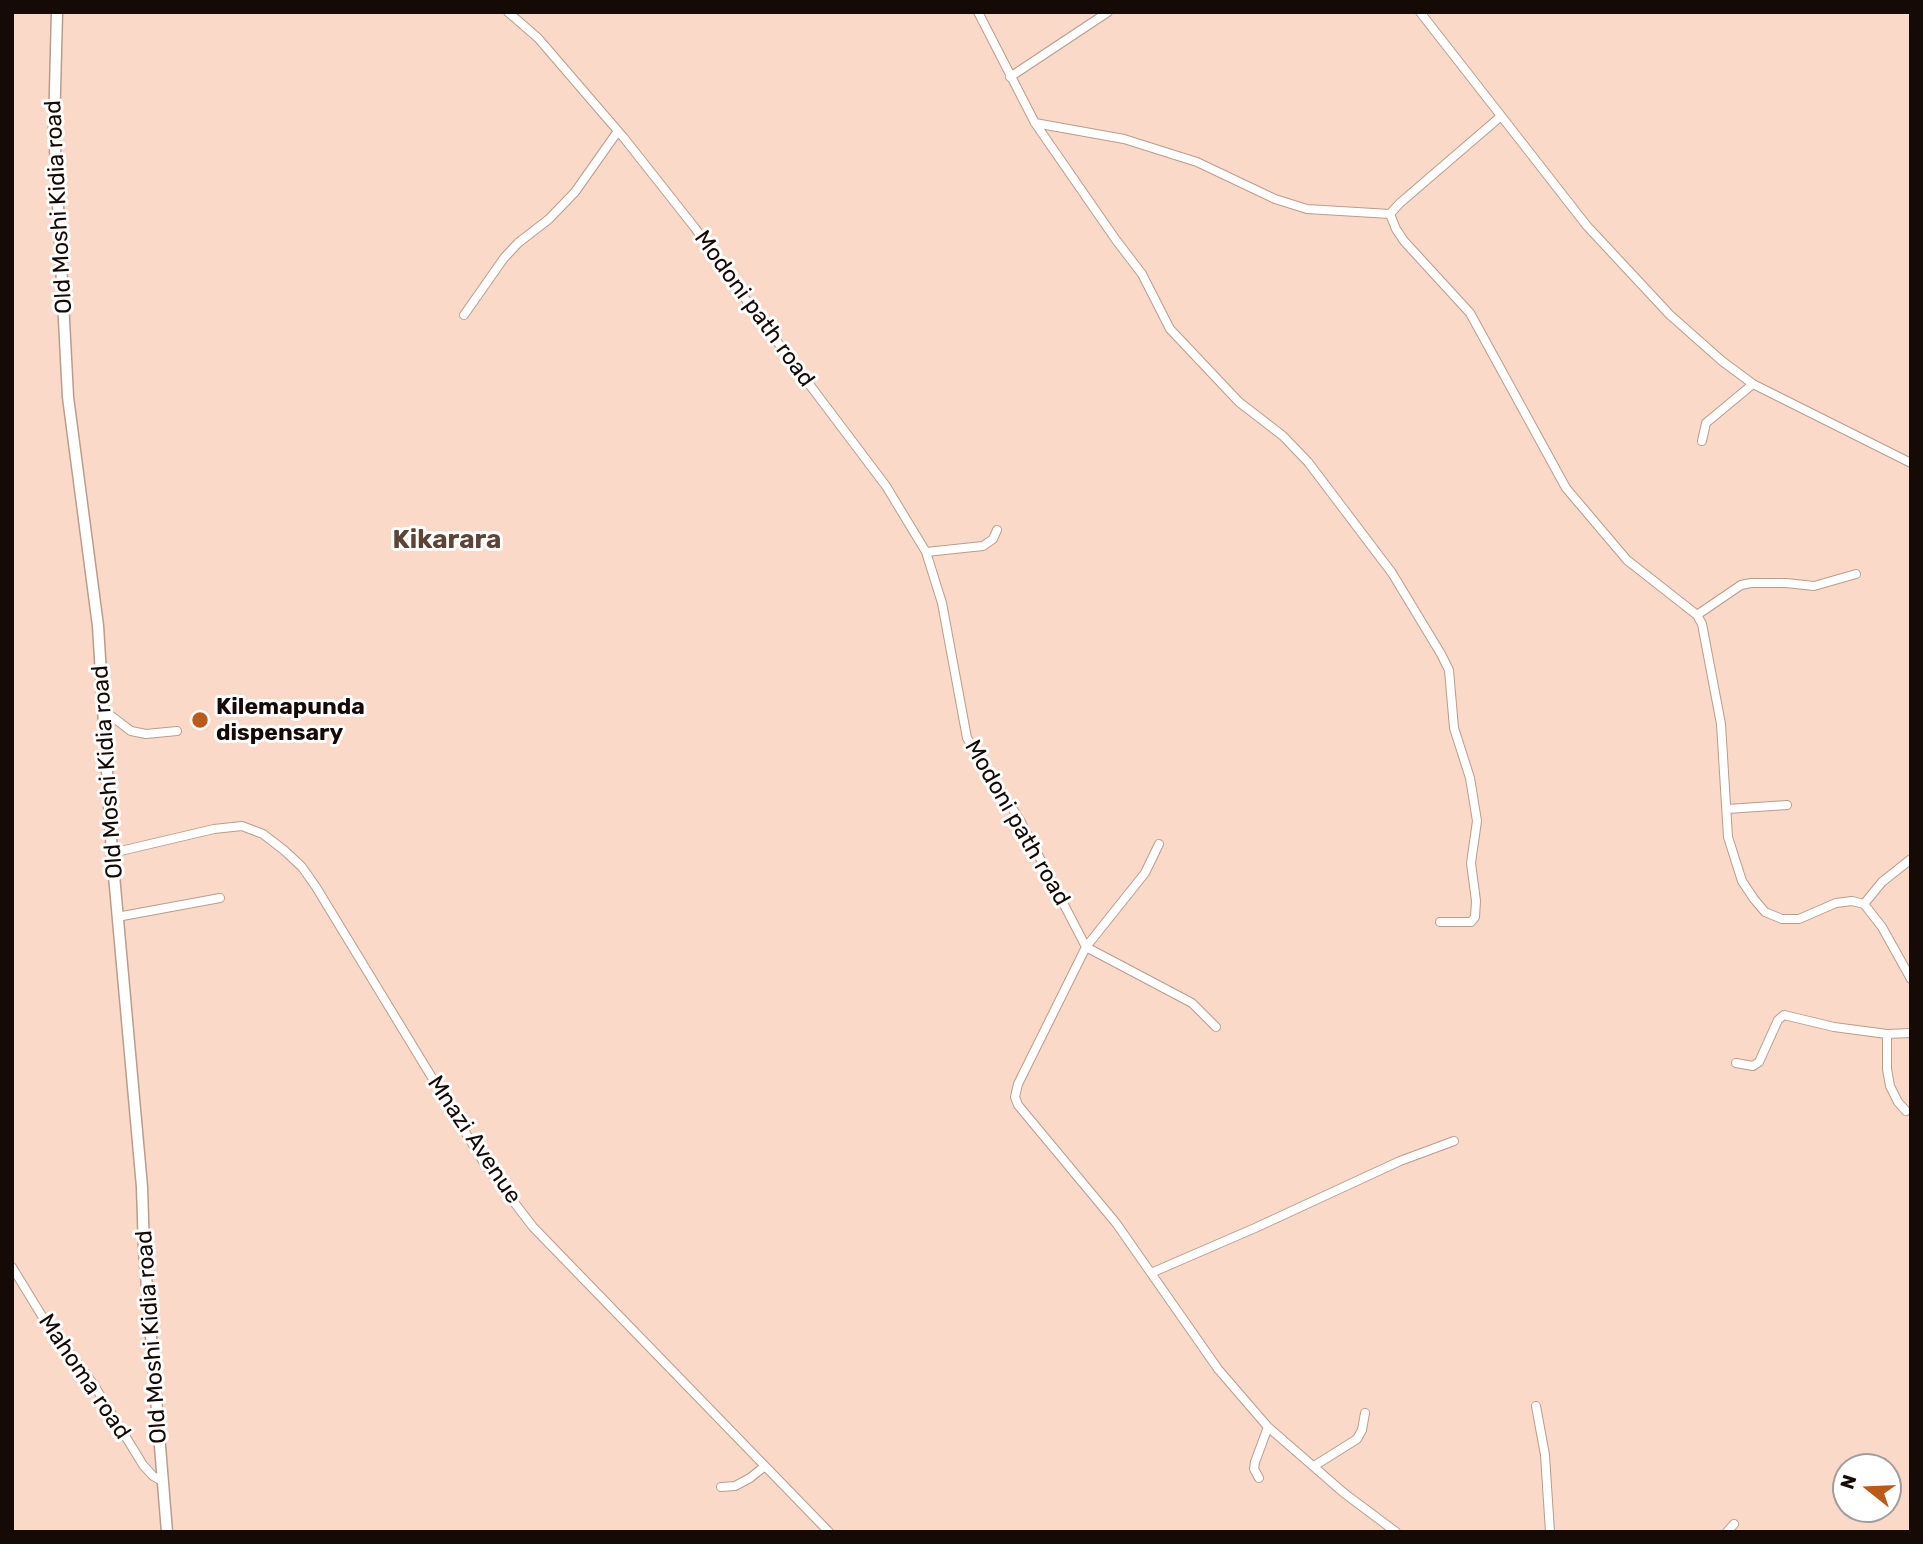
<!DOCTYPE html>
<html>
<head>
<meta charset="utf-8">
<style>
  body { margin:0 }
  #map { position:relative; width:1923px; height:1544px; overflow:hidden; background:#fad9c8; font-family:Rubik,sans-serif }
  canvas { display:block }
  .frame { position:absolute; inset:0; border:14px solid #150a06; pointer-events:none }
  .north { position:absolute; left:1832px; top:1453px; width:70px; height:70px; box-sizing:border-box; background:#fff; border:2px solid #a19d9b; border-radius:50%; rotate:288deg; font-size:19px; font-weight:700; line-height:28px; text-align:center; color:#150a06 }
  .north::after { content:''; display:block; margin:auto; width:24px; height:32px; background:#bb5a19; clip-path:polygon(50% 0,100% 100%,50% 72%,0 100%) }
</style>
</head>
<body>
<div id="map">
<canvas width="1923" height="1544"></canvas>
<div class="frame"></div>
<div class="north">N</div>
</div>
<script>
const c = document.querySelector('canvas').getContext('2d');
c.lineJoin = 'round';
const shape = rows => new Path2D(rows.map(r => 'M' + r).join(''));
function trace(path, color, width, dash) { c.strokeStyle = color; c.lineWidth = width; c.lineCap = dash ? 'butt' : 'round'; c.setLineDash(dash || []); c.stroke(path); }
function write(font, color, halo, rows, align = 'center') {
  c.font = font + ' Rubik,sans-serif'; c.lineWidth = 6; c.setLineDash([]); c.textBaseline = 'middle'; c.strokeStyle = halo; c.fillStyle = color; for (const [text, x, y, turn = 0] of rows) {
    c.save(); c.translate(x, y); c.rotate((+turn || 0) * Math.PI / 180); c.textAlign = isNaN(turn) ? turn : align; if (halo) c.strokeText(text, 0, 0); c.fillText(text, 0, 0); c.restore();
  }
}
const street = shape([
  [508,12,538,38,624,138,695,228,754,311,886,486,926,552,942,603,967,738,1021,822,1086,947,1018,1084,1015,1097,1018,1105,1116,1223,1218,1369,1268,1427,1344,1493,1396,1532],
  [978,12,1035,123,1116,240,1142,274,1170,329,1239,402,1283,436,1308,462,1392,573,1441,654,1449,670,1454,728,1470,778,1477,821,1471,863,1476,901,1475,917,1471,922,1440,922],
  [1420,12,1587,226,1670,315,1722,361,1753,384,1911,463],
  [1010,77,1108,12],
  [1500,117,1400,203,1390,214,1396,229,1404,241,1470,313,1566,488,1627,560,1697,615,1702,624,1721,724,1728,837,1742,881,1754,899,1765,912,1782,919,1799,919,1836,903,1852,901,1864,904,1882,927,1911,979],
  [1035,123,1124,139,1197,162,1275,199,1307,209,1390,214],
  [464,315,504,258,518,243,549,219,575,192,618,131],
  [1702,441,1706,423,1753,384],
  [926,552,983,546,993,539,997,530],
  [1697,615,1741,585,1751,583,1786,583,1814,586,1856,574],
  [102,709,131,731,146,734,177,731],
  [1727,809,1787,805],
  [1159,844,1145,873,1086,947,1192,1003,1216,1027],
  [112,853,214,829,242,826,263,834,285,851,302,867,316,887,484,1163,533,1227,829,1532],
  [1864,904,1882,882,1911,859],
  [117,917,220,898],
  [1887,1034,1887,1069,1890,1086,1898,1102,1906,1111],
  [1736,1063,1753,1066,1759,1062,1778,1020,1784,1015,1834,1027,1887,1034,1911,1033],
  [12,1267,42,1316,94,1385,143,1465,153,1476,162,1481],
  [1151,1273,1255,1228,1400,1161,1454,1141],
  [1536,1406,1545,1455,1550,1532],
  [1314,1466,1357,1439,1362,1430,1365,1413],
  [1259,1478,1254,1469,1255,1462,1268,1427],
  [721,1487,735,1486,750,1478,765,1466],
  [1727,1532,1734,1524]
]);
const secondary = shape([
  [57,12,54,129,68,397,98,626,112,853,142,1187,144,1251,167,1532]
]);
const markers = [
  [200,720,9,"#bb5a19"]
];
const streetNames = [
  ["Old Moshi Kidia road",59,207,-93],
  ["Modoni path road",754,309,54],
  ["Old Moshi Kidia road",108,772,-94],
  ["Modoni path road",1017,823,60],
  ["Mnazi Avenue",474,1140,56],
  ["Old Moshi Kidia road",152,1337,-94],
  ["Mahoma road",84,1377,56]
];
const poiNames = [
  ["Kilemapunda",216,707],
  ["dispensary",216,733]
];
const quarterNames = [
  ["Kikarara",447,540]
];
trace(street, '#ba9c8c', 10);
trace(secondary, '#ba9c8c', 13);
trace(street, '#fff', 8);
trace(secondary, '#fff', 10);
for (const [x, y, r, color] of markers) { const dot = new Path2D(); dot.arc(x, y, r, 0, 2 * Math.PI); c.fillStyle = color; c.fill(dot); trace(dot, '#fff', 2.5); }
write('23px', '#150a06', '#fff', streetNames);
write('bold 23px', '#150a06', '#fff', poiNames, 'left');
write('bold 26px', '#5e4436', '#fff', quarterNames);
</script>
</body>
</html>
